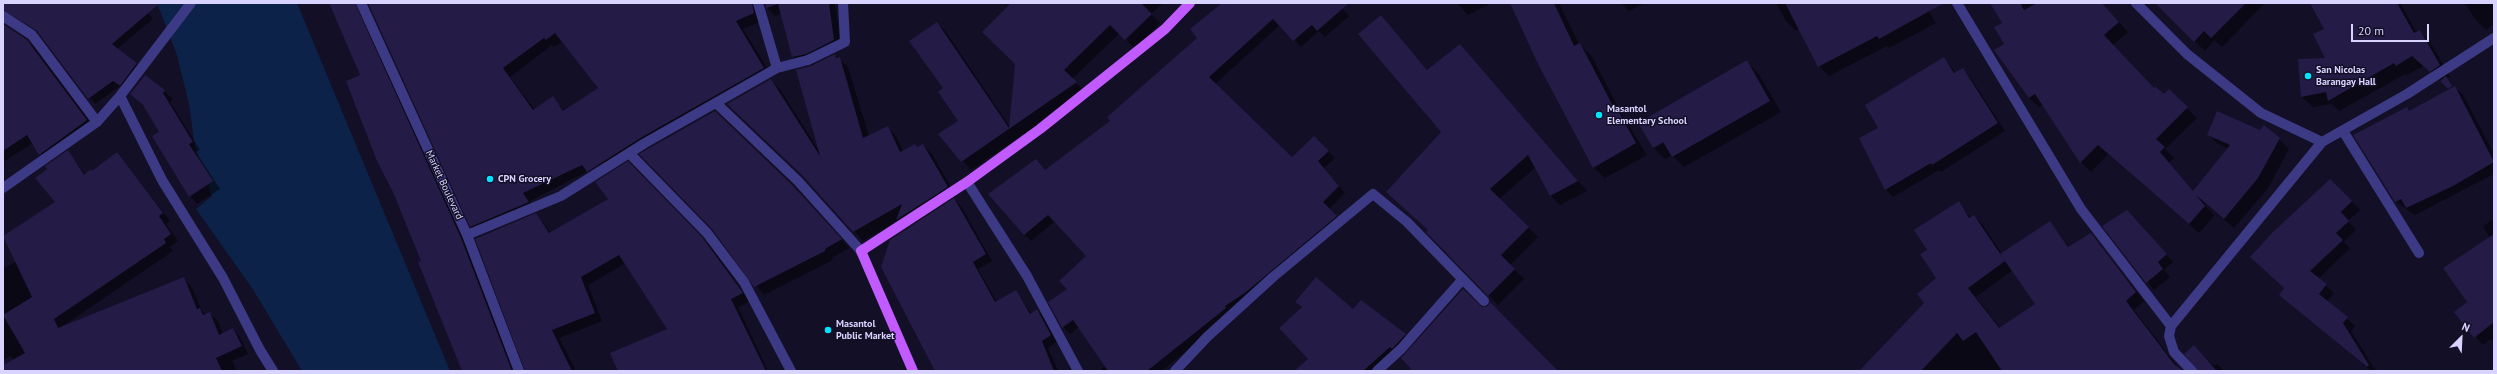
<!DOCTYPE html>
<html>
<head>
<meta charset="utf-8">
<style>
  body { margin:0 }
  #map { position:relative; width:2497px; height:374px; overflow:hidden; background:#130f26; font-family:"PT Sans",sans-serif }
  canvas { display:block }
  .frame { position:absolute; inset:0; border:4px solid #d9d4ff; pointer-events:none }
  .north { position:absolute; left:2441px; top:318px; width:40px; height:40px; -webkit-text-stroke:3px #130f26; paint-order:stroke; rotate:24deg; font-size:11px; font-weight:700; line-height:16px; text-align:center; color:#d9d4ff }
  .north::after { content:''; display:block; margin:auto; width:14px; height:18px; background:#d9d4ff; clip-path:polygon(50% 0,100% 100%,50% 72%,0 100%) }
  .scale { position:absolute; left:2351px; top:24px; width:78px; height:18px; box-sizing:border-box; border:2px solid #d9d4ff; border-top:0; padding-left:5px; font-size:12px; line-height:14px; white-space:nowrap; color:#d9d4ff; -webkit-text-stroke:3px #130f26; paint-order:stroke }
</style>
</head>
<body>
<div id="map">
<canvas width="2497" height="374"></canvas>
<div class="frame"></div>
<div class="north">N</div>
<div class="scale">20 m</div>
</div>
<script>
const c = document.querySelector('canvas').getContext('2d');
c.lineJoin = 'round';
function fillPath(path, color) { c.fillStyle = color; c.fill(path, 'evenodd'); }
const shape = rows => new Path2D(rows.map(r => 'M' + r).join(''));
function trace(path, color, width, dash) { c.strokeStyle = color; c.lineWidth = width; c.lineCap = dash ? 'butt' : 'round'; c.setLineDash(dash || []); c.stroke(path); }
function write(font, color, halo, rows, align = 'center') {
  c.font = font + ' "PT Sans",sans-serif'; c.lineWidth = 3; c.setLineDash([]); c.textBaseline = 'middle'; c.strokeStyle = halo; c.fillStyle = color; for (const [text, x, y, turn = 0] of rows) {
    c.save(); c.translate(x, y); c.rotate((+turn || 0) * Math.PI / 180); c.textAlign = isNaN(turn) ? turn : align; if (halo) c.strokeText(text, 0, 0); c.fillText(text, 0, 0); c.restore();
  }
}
const water = shape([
  [157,3,297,3,450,371,302,371,252,288,196,209,212,196,195,147,189,104,177,55]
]);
const shadow = shape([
  [3,3,139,3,153,19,117,49,142,69,126,91,120,86,95,104,41,34,13,16,6,16,3,13],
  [331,3,835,3,841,48,801,65,793,57,781,13,775,16,764,4,759,10,762,21,743,29,772,76,530,201,536,210,479,234,471,226,370,4,363,8,469,246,517,371,464,371,423,261,361,76],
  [563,41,599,89,564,111,553,98,535,110,510,77,552,45,554,47],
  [1033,3,1163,3,1151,14,1160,23,1135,49,1120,33,1072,79,1085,92,971,170,940,134,959,122,944,88,937,23,946,32,1010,127],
  [1224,3,1346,3,1341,7,1349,16,1325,37,1319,31,1301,47,1280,25,1215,84,1292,159,1314,137,1335,158,1324,168,1345,193,1329,209,1342,223,1162,371,1099,371,1105,366,1079,327,1070,334,1063,327,1068,289,1087,256,1055,221,1031,241,1024,234,1045,171,1112,121,1199,38],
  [1457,3,1492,3,1468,15],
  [1511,3,1559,3,1579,44,1591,55,1621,113,1647,155,1605,178,1593,167],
  [1621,3,1645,3,1629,11],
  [1776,3,1933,3,1926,7,1936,23,1889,48,1887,46,1829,76,1819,66,1800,29,1796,31,1786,21],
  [1992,3,2102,3,2128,32,2113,45,2154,89,2164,96,2169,91,2197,118,2165,149,2174,158,2169,163,2193,192,2229,149,2218,144,2208,134,2279,139,2289,149,2268,188,2234,228,2203,202,2214,216,2199,233,2108,154,2091,172,2081,162,2043,104,2039,107,2029,98,2005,45,2003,23],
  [2155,3,2265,3,2222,47,2214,40,2205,51],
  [2316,3,2400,3,2417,33,2420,31,2430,42,2450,76,2441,82,2424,66,2407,75,2405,74,2339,111,2332,104,2313,107,2302,97,2299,60,2327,59,2325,29],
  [2465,3,2494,3,2494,24,2486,30,2475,19],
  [1381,16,1428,71,1460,45,1587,191,1560,205,1550,195,1536,167,1499,199,1538,237,1510,265,1524,279,1498,305,1427,232,1442,133],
  [3,32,27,41,35,48,94,127,47,161,33,143,3,162],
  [835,55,848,67,869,136,888,128,896,136,903,151,923,145,932,154,956,196,906,228,898,220,863,241,806,179,771,80,780,89,819,151,811,67],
  [1944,58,1956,73,1962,69,1970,77,2005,131,1941,172,1939,170,1893,197,1886,190,1860,138,1880,129],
  [1747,62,1758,73,1781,112,1684,167,1672,155,1665,159,1654,148,1639,123],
  [1667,139,1668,140,1655,148,1655,146],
  [145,76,173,99,170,102,200,150,196,152,220,189,197,204,190,196,161,132,146,108,131,94],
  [2455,88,2463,95,2494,154,2494,174,2415,215,2395,201,2406,108,2410,112],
  [68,152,85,175,93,172,117,154,170,221,166,224,178,241,170,247,173,251,60,328,184,278,191,286,202,311,206,315,210,314,218,321,223,334,233,329,240,337,248,354,232,361,237,371,19,371,11,356,3,360,3,268,16,262,57,203],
  [628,163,710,246,750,301,738,307,768,371,619,371,668,329,626,263,588,285,602,321,559,338,576,371,526,371,536,214,551,233,610,200],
  [2330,180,2360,210,2348,221,2356,230,2344,242,2350,248,2318,279,2334,293,2327,302,2355,326,2351,331,2376,371,2371,371,2280,295,2285,288],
  [793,186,849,248,832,258,833,260,764,295,712,228],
  [954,199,961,206,992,261,978,269,997,302,1015,291,1032,314,1037,310,1044,317,1057,342,1048,348,1058,371,936,371],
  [1958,202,1971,218,1974,216,1983,225,2002,254,2050,222,2069,247,2091,234,2144,301,2134,310,2181,371,1894,371,1938,278,1929,250],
  [2013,270,2036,304,2000,328,1976,297],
  [2134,219,2173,262,2164,270,2170,277,2154,290,2104,226],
  [2494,219,2494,343,2490,339,2483,345,2455,313,2468,302,2490,238,2483,226],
  [1296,302,1353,310,1405,335,1412,342,1379,371,1312,371,1303,308],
  [2194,346,2214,366,2217,364,2224,371,2199,371]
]);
const building = shape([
  [3,3,160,3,112,44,137,63,120,86,113,81,88,99,37,31,3,10],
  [329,3,355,3,461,238,512,371,462,371,418,262,421,261,393,192,377,161,346,81,360,75],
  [368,3,752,3,754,13,736,21,764,68,642,137,587,172,582,165,523,193,529,202,470,227],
  [555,33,598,88,563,111,553,96,533,110,503,68,544,38,546,40],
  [765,3,829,3,834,40,806,54,792,57,778,4,766,8],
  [1011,3,1141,3,1152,14,1125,40,1110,25,1064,70,1077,82,961,162,938,134,958,121,938,92,943,88,909,41,937,22,1009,128,1015,64,982,32],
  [1222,3,1349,3,1317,31,1312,25,1293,41,1273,19,1209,77,1292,157,1314,136,1329,151,1318,161,1339,186,1323,202,1337,216,1246,292,1225,306,1226,308,1147,371,1108,371,1073,320,1062,328,1048,302,1067,289,1059,281,1086,256,1048,215,1024,235,988,194,1036,159,1045,170,1110,121,1107,117,1197,38,1190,29],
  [1510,3,1554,3,1574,46,1580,43,1613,106,1615,105,1636,143,1593,168,1538,64],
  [1785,3,1944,3,1879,39,1877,36,1818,67],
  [1990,3,2020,3,2024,10,2037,3,2102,3,2119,22,2104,35,2154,88,2156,87,2164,94,2169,89,2188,107,2156,139,2165,147,2160,152,2193,191,2230,145,2207,135,2217,111,2260,130,2264,125,2280,138,2258,178,2224,219,2196,195,2205,206,2189,224,2098,145,2080,163,2035,94,2029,98,1994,50,2004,44,1994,27,2002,23],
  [2155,3,2246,3,2211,38,2204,31,2194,42],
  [2310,3,2397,3,2414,33,2420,30,2440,65,2430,72,2412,56,2396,66,2394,63,2328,101,2326,92,2301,97,2298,59,2325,58,2313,34,2324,29],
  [1381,15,1427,70,1460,44,1578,181,1550,196,1528,155,1490,189,1529,227,1501,255,1515,269,1488,296,1426,232,1428,230,1386,192,1441,132,1358,34],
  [3,24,27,40,87,120,39,155,27,135,3,151],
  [835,54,836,58,840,57,863,138,888,126,900,152,915,144,917,147,923,144,948,187,896,220,902,204,853,232,803,176,727,104,771,79,820,156,796,70,811,66],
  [1944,57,1954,73,1963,68,1998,123,1932,165,1931,163,1885,190,1859,138,1878,128,1865,105],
  [1747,60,1770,101,1672,157,1663,142,1653,148,1638,123],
  [145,75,165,90,163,93,193,142,189,144,213,181,189,197,152,136,159,132,143,105,130,94],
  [2446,76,2452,86,2448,89,2440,81],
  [2455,86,2494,162,2453,186,2406,208,2401,199,2395,202,2353,135,2407,107,2409,111],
  [715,111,793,186,842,239,825,249,825,251,754,287,712,229,639,154],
  [68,150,84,175,91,169,92,171,117,152,163,213,159,216,171,234,164,239,166,243,54,319,58,328,184,277,197,309,200,308,203,315,210,312,219,335,233,328,242,346,216,358,222,371,3,371,3,365,25,353,3,315,32,297,3,236,55,202,35,178,47,169,45,166],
  [628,161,702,237,738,286,743,293,731,299,766,371,618,371,610,353,667,329,619,255,581,277,595,313,552,330,572,371,525,371,475,239,536,213,549,233,608,199,595,182],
  [2330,179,2352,201,2341,212,2349,221,2336,233,2343,240,2310,271,2327,284,2319,294,2348,317,2343,323,2369,365,2367,367,2279,295,2284,288,2250,257,2273,232],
  [954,198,986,254,973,262,995,302,1016,290,1030,314,1037,309,1051,335,1042,341,1054,371,935,371,881,267,890,240],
  [1959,201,1969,218,1974,215,2005,261,1968,288,1999,328,2035,304,2000,254,2050,221,2068,247,2091,233,2136,292,2126,301,2174,364,2183,371,2002,371,1976,332,1963,341,1957,333,1921,371,1859,371,1924,303,1917,294,1936,278,1920,254,1927,250,1914,230],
  [2127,210,2167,254,2158,262,2163,269,2146,283,2102,226],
  [2494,234,2494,322,2474,338,2454,312,2467,302,2443,268],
  [1316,277,1353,309,1361,300,1406,334,1392,349,1390,347,1363,371,1294,371,1308,359,1279,328,1302,307,1295,302],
  [1463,289,1482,307,1488,306,1490,302,1558,371,1413,371,1401,358],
  [2194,345,2217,371,2198,371,2184,354]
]);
const minor = shape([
  [361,3,467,235,519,371],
  [1957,3,2081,209,2171,326],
  [2136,3,2187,54,2261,113,2322,142],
  [3,16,32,35,97,122],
  [777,68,808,60,845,42,843,3],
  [120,96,162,180,223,278,260,350,273,371],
  [716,103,798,181,861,251],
  [2343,131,2419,253],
  [630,154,707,233,744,282,791,371],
  [967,182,1027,276,1078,371],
  [3,188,97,122,120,96,191,3],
  [467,235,561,196,645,143,777,68,758,3],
  [1175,371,1207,337,1273,277,1373,194,1407,222,1484,301],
  [1377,371,1401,349,1462,280],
  [2192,371,2174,352,2169,336,2171,326,2322,142,2407,94,2494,38]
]);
const major = shape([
  [913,371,861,251,967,182,1040,129,1165,29,1190,3]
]);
const markers = [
  [2308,76,4,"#00e5ff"],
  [1599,115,4,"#00e5ff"],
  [490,179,4,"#00e5ff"],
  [828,330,4,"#00e5ff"]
];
const poiNames = [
  ["San Nicolas",2316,70],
  ["Barangay Hall",2316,82],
  ["Masantol",1607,109],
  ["Elementary School",1607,121],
  ["CPN Grocery",498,179],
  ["Masantol",836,324],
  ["Public Market",836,336]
];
const streetNames = [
  ["Market Boulevard",444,185,65]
];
fillPath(water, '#0c2248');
fillPath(shadow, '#0007');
fillPath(building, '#241b47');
trace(minor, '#3d3a85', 10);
trace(major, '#c25bff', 10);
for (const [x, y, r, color] of markers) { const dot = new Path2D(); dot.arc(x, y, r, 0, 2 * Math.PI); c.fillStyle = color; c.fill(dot); trace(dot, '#130f26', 1.5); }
write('bold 10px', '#d9d4ff', '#130f26', poiNames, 'left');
write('10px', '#d9d4ff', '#130f26', streetNames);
</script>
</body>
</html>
